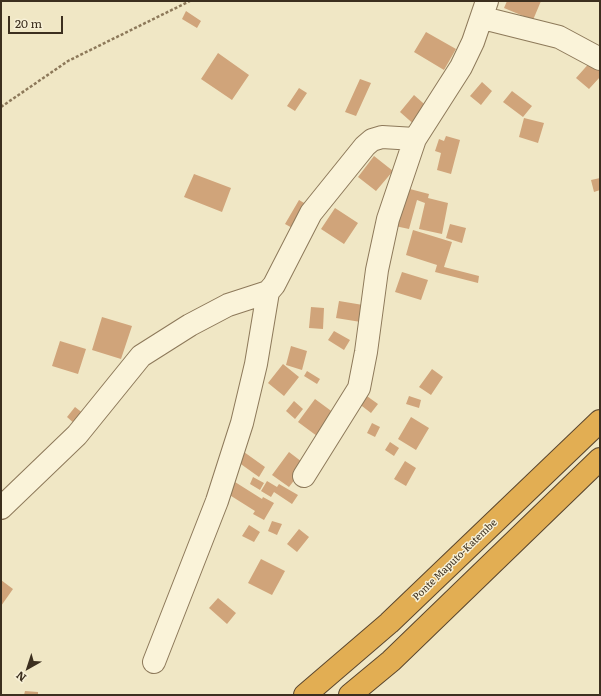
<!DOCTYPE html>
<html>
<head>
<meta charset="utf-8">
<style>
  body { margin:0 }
  #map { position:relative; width:601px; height:696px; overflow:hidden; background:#f0e7c5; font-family:Literata,serif }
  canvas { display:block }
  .frame { position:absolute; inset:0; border:2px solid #3c2f1f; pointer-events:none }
  .north { position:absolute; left:8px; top:648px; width:40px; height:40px; -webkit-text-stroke:3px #f7f0d6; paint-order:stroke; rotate:219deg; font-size:11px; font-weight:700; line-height:16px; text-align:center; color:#3c2f1f }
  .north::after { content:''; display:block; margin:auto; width:14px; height:18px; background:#3c2f1f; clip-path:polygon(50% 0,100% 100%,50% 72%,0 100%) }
  .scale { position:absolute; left:8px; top:16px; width:55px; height:18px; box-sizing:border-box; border:2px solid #3c2f1f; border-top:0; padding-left:5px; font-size:12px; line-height:14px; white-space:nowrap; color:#3c2f1f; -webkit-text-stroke:3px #f7f0d6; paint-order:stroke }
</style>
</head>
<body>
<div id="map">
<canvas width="601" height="696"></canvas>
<div class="frame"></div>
<div class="north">N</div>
<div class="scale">20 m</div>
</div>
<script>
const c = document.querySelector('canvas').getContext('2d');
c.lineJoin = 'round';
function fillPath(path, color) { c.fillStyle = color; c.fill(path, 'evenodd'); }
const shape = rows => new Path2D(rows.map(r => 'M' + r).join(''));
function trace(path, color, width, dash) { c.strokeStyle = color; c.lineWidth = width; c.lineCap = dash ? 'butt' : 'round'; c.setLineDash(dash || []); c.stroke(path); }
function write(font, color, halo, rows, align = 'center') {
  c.font = font + ' Literata,serif'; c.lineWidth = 3; c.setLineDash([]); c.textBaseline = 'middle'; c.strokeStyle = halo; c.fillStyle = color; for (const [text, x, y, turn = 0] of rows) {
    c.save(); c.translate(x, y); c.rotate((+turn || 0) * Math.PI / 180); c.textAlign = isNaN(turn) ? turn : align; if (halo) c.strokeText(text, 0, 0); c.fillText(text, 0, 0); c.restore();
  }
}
const building = shape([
  [507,1,541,1,533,20,504,8],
  [186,11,201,21,197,28,182,19],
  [426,32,456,49,444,70,414,52],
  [218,53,249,75,232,100,201,79],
  [592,60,600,66,600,77,589,89,576,78],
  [360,79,371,83,356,116,345,112],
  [482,82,492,91,481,105,470,96],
  [299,88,307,93,295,111,287,106],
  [512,91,532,106,523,117,503,102],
  [414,95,431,110,417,127,400,112],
  [524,118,544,123,538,143,519,137],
  [446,136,460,140,451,174,437,170,441,153,435,151,439,139,444,141],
  [374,156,393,171,376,191,358,177],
  [194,174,231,188,222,212,184,197],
  [600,178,600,190,594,192,591,180],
  [406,188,429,194,428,198,448,203,442,234,419,229,425,203,417,200,409,229,395,226],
  [299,200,311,207,298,231,285,224],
  [335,208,358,223,344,244,321,229],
  [450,224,466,228,462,243,446,238],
  [413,230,452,242,444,267,479,276,478,283,435,272,437,265,406,255],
  [402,272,428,280,421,300,395,292],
  [339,301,369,306,367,323,336,318],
  [311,307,324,308,323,329,309,328],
  [102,317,132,326,121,359,92,350],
  [334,331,350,340,344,350,328,340],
  [60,341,86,349,78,374,52,366],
  [291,346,307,351,302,370,286,365],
  [283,364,299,377,284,396,268,383],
  [432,369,443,377,431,395,419,387],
  [307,371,320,379,317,384,304,376],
  [364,394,378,404,371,413,358,403],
  [409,396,421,400,419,408,406,404],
  [315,399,334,413,317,436,298,422],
  [294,401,303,409,295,419,286,411],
  [75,407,84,414,76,425,67,417],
  [411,417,429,428,416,450,398,439],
  [372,423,380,427,375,437,367,433],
  [390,442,399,448,394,456,385,450],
  [244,452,265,467,259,477,238,462],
  [289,452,306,465,289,487,272,475],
  [405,461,416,468,406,486,394,479],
  [253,477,264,483,260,490,250,484],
  [267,481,277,487,279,484,298,495,292,504,274,492,271,497,261,491],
  [235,482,262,499,263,497,274,503,264,520,253,514,255,511,228,494],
  [272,521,282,524,277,535,268,531],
  [249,525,260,532,254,542,242,536],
  [299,529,309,537,297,552,287,544],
  [261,559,285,571,272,595,248,583],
  [1,580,13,589,1,606],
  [218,598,236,613,227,624,209,608],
  [25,691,38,692,38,695,24,695]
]);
const path = shape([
  [1,107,68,61,190,1]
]);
const minor = shape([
  [483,18,559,37,600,59],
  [304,476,359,388,366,352,377,270,388,219,415,139,461,67,473,42,487,1],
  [1,508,77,435,141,356,190,325,228,305,268,292,274,285,311,213,365,146,372,140,382,137,415,139],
  [154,662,217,501,242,423,256,364,268,292]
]);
const highway = shape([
  [305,695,389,623,600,421],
  [350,695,391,661,600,459]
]);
const streetNames = [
  ["Ponte Maputo-Katembe",455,560,-44]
];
fillPath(building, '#d0a47a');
trace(minor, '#8d795a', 24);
trace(highway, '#5a462e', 24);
trace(path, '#8d795a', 2.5, [3, 2]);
trace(minor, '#faf3d9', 22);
trace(highway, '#e2ae53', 22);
write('10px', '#3c2f1f', '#f7f0d6', streetNames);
</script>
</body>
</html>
